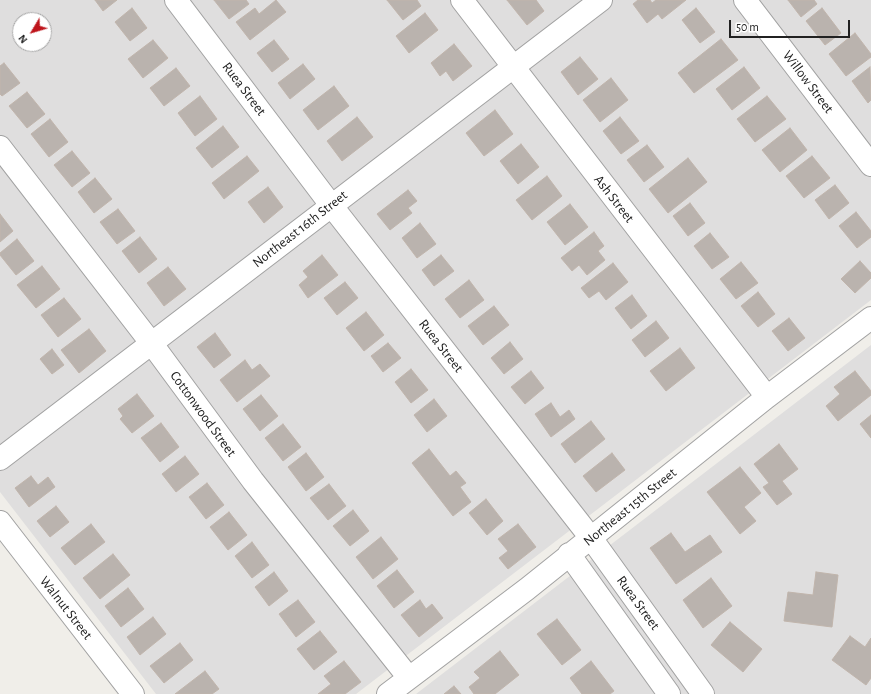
<!DOCTYPE html>
<html>
<head>
<meta charset="utf-8">
<style>
  body { margin:0 }
  #map { position:relative; width:871px; height:694px; overflow:hidden; background:#f0eee9; font-family:"Alegreya Sans",sans-serif }
  canvas { display:block }
  .north { position:absolute; left:12px; top:12px; width:40px; height:40px; box-sizing:border-box; background:#fff; border:1px solid #a6a6a6; border-radius:50%; rotate:232deg; font-size:11px; font-weight:700; line-height:16px; text-align:center; color:#212121 }
  .north::after { content:''; display:block; margin:auto; width:14px; height:18px; background:#be141b; clip-path:polygon(50% 0,100% 100%,50% 72%,0 100%) }
  .scale { position:absolute; left:729px; top:20px; width:121px; height:18px; box-sizing:border-box; border:2px solid #212121; border-top:0; padding-left:5px; font-size:12px; line-height:14px; white-space:nowrap; color:#212121; -webkit-text-stroke:3px #fff; paint-order:stroke }
</style>
</head>
<body>
<div id="map">
<canvas width="871" height="694"></canvas>
<div class="north">N</div>
<div class="scale">50 m</div>
</div>
<script>
const c = document.querySelector('canvas').getContext('2d');
c.lineJoin = 'round';
function fillPath(path, color) { c.fillStyle = color; c.fill(path, 'evenodd'); }
const shape = rows => new Path2D(rows.map(r => 'M' + r).join(''));
function trace(path, color, width, dash) { c.strokeStyle = color; c.lineWidth = width; c.lineCap = dash ? 'butt' : 'round'; c.setLineDash(dash || []); c.stroke(path); }
function write(font, color, halo, rows, align = 'center') {
  c.font = font + ' "Alegreya Sans",sans-serif'; c.lineWidth = 3; c.setLineDash([]); c.textBaseline = 'middle'; c.strokeStyle = halo; c.fillStyle = color; for (const [text, x, y, turn = 0] of rows) {
    c.save(); c.translate(x, y); c.rotate((+turn || 0) * Math.PI / 180); c.textAlign = isNaN(turn) ? turn : align; if (halo) c.strokeText(text, 0, 0); c.fillText(text, 0, 0); c.restore();
  }
}
const residential = shape([
  [0,0,871,0,871,300,356,694,156,694,0,492],
  [20,20,44,20,44,44,20,44],
  [871,345,871,694,416,694]
]);
const building = shape([
  [95,0,117,0,103,11,95,0],
  [214,0,246,0,249,4,229,19,214,0],
  [276,0,286,12,250,40,236,22,255,8,259,14,276,0],
  [387,0,417,0,421,6,403,20,387,0],
  [507,0,536,0,544,11,527,25,507,0],
  [638,0,650,0,652,3,656,0,686,0,662,19,658,14,647,23,633,4,638,0],
  [788,0,814,0,817,4,801,17,788,0],
  [132,8,147,28,130,41,115,22,132,8],
  [696,8,715,32,700,43,682,20,696,8],
  [822,8,841,33,825,45,806,21,822,8],
  [425,13,438,30,409,53,396,36,425,13],
  [855,33,871,54,871,57,846,76,829,54,855,33],
  [721,39,738,60,694,93,678,73,721,39],
  [153,40,168,58,143,78,128,59,153,40],
  [274,40,289,59,272,72,257,53,274,40],
  [454,44,472,66,453,81,446,71,440,76,431,63,454,44],
  [580,57,598,79,578,95,561,72,580,57],
  [4,63,20,83,2,96,0,94,0,66,4,63],
  [303,64,315,79,290,99,278,83,303,64],
  [744,67,760,88,732,110,716,89,744,67],
  [870,67,871,100,868,103,852,81,870,67],
  [176,68,190,86,164,106,150,88,176,68],
  [611,78,628,100,600,122,583,100,611,78],
  [334,86,349,106,318,130,303,110,334,86],
  [27,92,45,114,27,128,9,106,27,92],
  [200,96,217,119,195,136,178,113,200,96],
  [767,96,786,119,755,142,737,119,767,96],
  [495,110,513,134,484,156,466,133,495,110],
  [357,117,373,137,342,161,327,141,357,117],
  [620,117,639,141,621,154,603,131,620,117],
  [50,119,68,142,49,157,31,134,50,119],
  [223,126,239,147,212,168,196,148,223,126],
  [790,128,807,150,780,172,762,150,790,128],
  [521,144,539,167,518,184,500,161,521,144],
  [647,145,664,167,644,182,627,160,647,145],
  [72,151,90,173,72,187,54,165,72,151],
  [247,156,259,171,224,199,212,183,247,156],
  [812,156,830,178,804,198,786,176,812,156],
  [688,158,707,182,668,213,649,189,688,158],
  [547,176,562,196,532,220,516,200,547,176],
  [95,178,112,199,94,213,78,192,95,178],
  [835,185,849,203,829,219,815,200,835,185],
  [268,187,283,207,264,223,248,202,268,187],
  [408,190,417,201,408,208,412,213,390,230,377,214,408,190],
  [690,203,705,223,688,236,673,216,690,203],
  [570,204,588,227,565,245,547,222,570,204],
  [118,209,135,231,117,244,100,222,118,209],
  [856,212,871,231,871,237,857,248,839,226,856,212],
  [0,214,13,231,0,242,0,214],
  [420,223,436,244,417,258,402,238,420,223],
  [594,232,604,246,598,251,605,260,587,275,579,265,572,271,561,258,594,232],
  [710,233,729,257,712,269,694,246,710,233],
  [140,237,157,259,139,273,122,251,140,237],
  [17,239,34,261,16,275,0,255,0,253,17,239],
  [322,255,338,275,308,298,299,285,308,277,303,271,322,255],
  [441,255,454,271,434,286,422,270,441,255],
  [860,261,871,273,871,278,855,293,841,279,860,261],
  [741,262,758,283,736,299,720,279,741,262],
  [613,263,628,282,606,300,599,291,589,298,581,288,613,263],
  [42,266,60,289,36,308,17,285,42,266],
  [168,267,186,289,164,306,147,283,168,267],
  [469,280,484,300,460,318,445,299,469,280],
  [345,282,358,298,337,315,324,298,345,282],
  [758,292,775,314,758,327,741,306,758,292],
  [632,295,647,316,631,329,615,308,632,295],
  [64,298,81,319,58,337,41,315,64,298],
  [494,306,509,325,483,345,468,326,494,306],
  [366,312,384,335,364,351,346,328,366,312],
  [789,318,805,338,788,351,772,331,789,318],
  [656,321,669,338,645,357,632,340,656,321],
  [89,329,106,351,79,373,61,350,89,329],
  [215,333,231,355,214,368,197,347,215,333],
  [510,342,523,359,504,374,491,358,510,342],
  [388,343,401,358,383,372,371,356,388,343],
  [680,348,695,368,666,391,650,371,680,348],
  [52,349,64,365,52,374,40,359,52,349],
  [245,360,252,370,260,364,270,376,237,402,220,380,245,360],
  [411,369,428,390,411,403,395,382,411,369],
  [531,371,544,388,525,404,511,387,531,371],
  [855,371,871,391,871,395,838,421,826,406,840,394,834,387,855,371],
  [137,394,154,416,132,433,120,419,123,416,118,409,137,394],
  [261,395,278,416,260,431,243,409,261,395],
  [434,399,447,416,427,432,414,415,434,399],
  [551,403,560,417,569,410,575,419,551,437,535,414,551,403],
  [871,415,871,438,860,424,871,415],
  [591,421,605,439,575,463,561,444,591,421],
  [161,423,179,447,160,462,141,438,161,423],
  [283,424,301,447,283,461,265,438,283,424],
  [779,444,798,469,782,481,792,494,777,505,763,487,769,483,754,464,779,444],
  [429,449,450,476,456,471,466,483,460,487,471,502,453,516,412,463,429,449],
  [306,453,324,477,306,491,288,467,306,453],
  [612,453,625,470,596,492,583,476,612,453],
  [185,456,199,474,176,492,162,474,185,456],
  [740,467,761,493,744,507,756,521,740,534,707,492,740,467],
  [31,476,38,485,48,477,55,487,29,507,15,488,31,476],
  [207,483,224,505,206,519,189,497,207,483],
  [329,484,346,506,328,520,310,498,329,484],
  [486,499,503,521,487,535,469,513,486,499],
  [56,506,69,522,50,537,37,521,56,506],
  [353,510,369,531,350,546,333,526,353,510],
  [229,512,247,535,228,550,210,527,229,512],
  [91,524,105,542,75,565,61,548,91,524],
  [518,524,536,547,508,569,499,558,508,551,498,539,518,524],
  [671,533,685,552,710,535,722,552,676,584,650,548,671,533],
  [381,537,398,559,373,579,356,557,381,537],
  [252,542,269,565,252,578,235,556,252,542],
  [113,554,130,575,100,599,83,578,113,554],
  [397,570,414,592,394,608,377,586,397,570],
  [274,572,288,591,269,606,255,587,274,572],
  [816,572,838,575,832,627,784,621,788,592,813,595,816,572],
  [711,578,732,606,703,628,683,600,711,578],
  [128,588,144,609,121,627,105,606,128,588],
  [298,600,315,622,296,637,279,614,298,600],
  [420,600,426,609,432,604,443,618,419,637,401,615,420,600],
  [153,617,166,634,140,655,127,637,153,617],
  [557,619,581,650,562,665,537,634,557,619],
  [730,622,762,649,743,672,711,645,730,622],
  [320,631,337,652,314,670,297,649,320,631],
  [850,636,865,647,871,638,871,678,866,685,832,660,850,636],
  [180,643,193,660,164,683,150,666,180,643],
  [500,651,519,675,495,694,474,694,469,687,480,678,474,672,500,651],
  [344,661,361,682,345,694,318,694,331,684,324,676,344,661],
  [591,661,614,691,610,694,582,694,570,678,591,661],
  [205,671,219,689,212,694,175,694,205,671],
  [454,686,461,694,444,694,454,686]
]);
const minor = shape([
  [176,0,331,205,591,538,703,694],
  [462,0,767,397],
  [745,0,871,165],
  [0,147,152,344,253,481,409,678],
  [0,459,601,0],
  [0,522,133,694],
  [569,554,669,694],
  [388,694,527,589,767,397,871,318]
]);
const streetNames = [
  ["Willow Street",808,82,53],
  ["Ruea Street",244,89,53],
  ["Ash Street",614,199,52],
  ["Northeast 16th Street",300,229,-38],
  ["Ruea Street",441,346,52],
  ["Cottonwood Street",203,414,54],
  ["Northeast 15th Street",630,507,-39],
  ["Ruea Street",638,603,54],
  ["Walnut Street",66,608,52]
];
fillPath(residential, '#dfdede');
fillPath(building, '#bab3ae');
trace(building, '#c1b5ac', 1);
trace(minor, '#a2a2a2', 24);
trace(minor, '#fff', 22);
write('14px', '#212121', '#fff', streetNames);
</script>
</body>
</html>
